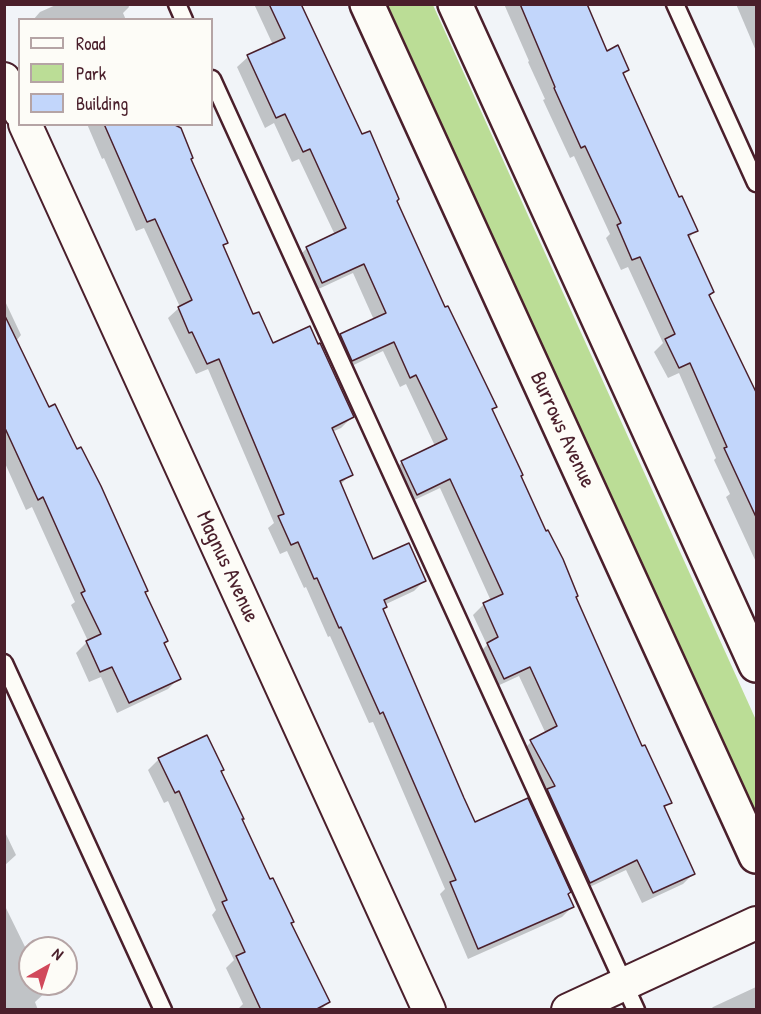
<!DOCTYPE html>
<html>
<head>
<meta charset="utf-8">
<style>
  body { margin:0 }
  #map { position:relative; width:761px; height:1014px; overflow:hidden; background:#f1f4f8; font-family:"Patrick Hand",sans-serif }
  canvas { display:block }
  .frame { position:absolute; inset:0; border:6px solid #4a1f2b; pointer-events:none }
  .legend { position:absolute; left:18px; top:18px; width:195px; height:108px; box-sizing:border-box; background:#fdfcf7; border:2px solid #b5a4a5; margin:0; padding:8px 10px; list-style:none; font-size:18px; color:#4a1f2b }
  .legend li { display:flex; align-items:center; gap:12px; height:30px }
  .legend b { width:30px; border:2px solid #b5a4a5 }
  .north { position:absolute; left:18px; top:936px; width:60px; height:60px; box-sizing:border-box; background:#fdfcf7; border:2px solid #b5a4a5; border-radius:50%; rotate:39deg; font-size:16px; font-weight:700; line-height:24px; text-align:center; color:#4a1f2b }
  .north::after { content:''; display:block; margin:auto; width:21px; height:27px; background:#d1495b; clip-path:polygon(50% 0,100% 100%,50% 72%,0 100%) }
</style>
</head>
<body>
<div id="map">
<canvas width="761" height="1014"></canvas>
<div class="frame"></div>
<ul class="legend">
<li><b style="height:8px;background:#fdfcf7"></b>Road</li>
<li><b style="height:16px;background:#bbdd96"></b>Park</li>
<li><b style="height:16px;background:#c2d6fb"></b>Building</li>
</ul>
<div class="north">N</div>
</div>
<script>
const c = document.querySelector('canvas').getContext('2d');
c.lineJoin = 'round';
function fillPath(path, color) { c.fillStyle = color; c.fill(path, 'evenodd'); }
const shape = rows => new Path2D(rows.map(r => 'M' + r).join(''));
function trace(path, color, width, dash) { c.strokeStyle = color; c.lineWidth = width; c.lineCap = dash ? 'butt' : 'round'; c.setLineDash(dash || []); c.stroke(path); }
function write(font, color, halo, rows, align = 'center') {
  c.font = font + ' "Patrick Hand",sans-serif'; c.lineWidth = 4.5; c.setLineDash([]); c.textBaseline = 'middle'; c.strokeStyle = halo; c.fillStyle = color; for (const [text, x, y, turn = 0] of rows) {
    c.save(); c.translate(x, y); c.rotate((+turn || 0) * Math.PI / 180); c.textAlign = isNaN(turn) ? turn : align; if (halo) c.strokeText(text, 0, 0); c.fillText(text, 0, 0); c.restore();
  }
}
const green = shape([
  [388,5,433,5,756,720,756,817]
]);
const shadow = shape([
  [128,4,129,7,123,13,126,20,33,20,40,12,58,4],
  [254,4,304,4,300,7,361,136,395,201,445,309,495,406,491,411,642,748,670,802,663,809,693,874,683,884,642,903,626,870,579,892,521,752,531,742,546,734,519,676,493,688,477,655,487,645,473,615,484,604,491,601,440,488,406,504,391,473,402,462,435,446,406,384,400,387,383,351,341,371,330,346,341,335,374,320,353,273,312,292,296,259,307,248,335,235,299,159,292,162,274,123,265,128,237,67,248,57,273,45],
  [504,4,585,4,606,53,627,70,622,75,678,199,696,230,688,239,712,292,708,297,756,393,756,562,726,497,730,494,714,460,716,458,679,373,668,378,654,352,663,343,628,267,621,270,606,238,610,234,574,156,570,158,543,100,545,99,528,62,529,61],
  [736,4,756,4,756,51],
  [87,124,176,124,192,157,189,160,226,243,222,247,253,316,272,345,352,417,341,428,332,432,351,474,340,485,372,561,424,581,414,591,384,605,382,610,475,824,566,894,572,907,562,917,468,959,440,894,445,889,373,722,369,723,330,636,328,637,306,587,304,588,287,551,280,554,268,528,274,523,208,369,196,374,168,318,180,307,144,228,136,231,104,158,102,159],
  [4,299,21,335,16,341,48,409,144,593,163,644,179,678,168,689,117,713,101,677,89,682,76,653,88,641,71,605,75,602,32,507,26,510,4,461],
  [159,759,220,772,241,820,328,1002,323,1008,324,1010,237,1010,243,1004,226,968,234,960,212,915,216,910,168,801,164,803,148,770],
  [4,830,16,855,4,866],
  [4,904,30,957,30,984,45,984,48,990,35,1002,38,1010,4,1010],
  [756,987,756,1010,710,1010,713,1007]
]);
const building = shape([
  [269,4,301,4,362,134,370,131,399,199,397,201,445,307,448,306,497,407,492,409,523,475,521,476,546,531,548,530,563,559,578,596,576,597,642,746,645,745,672,803,664,806,695,874,653,893,637,860,590,883,547,789,555,786,530,740,557,726,530,667,504,679,487,643,498,637,483,603,503,594,450,479,417,495,401,461,447,439,416,375,410,378,394,342,352,361,340,334,386,313,364,264,322,283,306,247,346,228,310,149,303,152,285,114,276,118,247,55,285,38,269,4],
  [520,4,587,4,607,51,618,45,629,70,623,73,679,197,682,196,698,231,688,235,714,292,709,295,756,392,756,517,724,448,727,447,690,363,679,368,665,339,675,334,640,257,632,260,617,225,621,223,585,146,581,148,554,88,555,87,520,4],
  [104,124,173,124,181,128,193,158,191,159,228,243,223,245,253,314,259,312,273,343,310,326,318,344,320,343,354,417,332,428,353,475,340,481,373,559,409,543,426,581,384,600,387,607,383,609,464,798,475,822,528,798,571,892,568,894,574,907,478,949,450,882,456,880,383,712,380,714,341,627,339,628,317,578,314,579,298,542,291,545,278,516,284,514,219,359,207,364,192,332,189,333,178,307,192,300,155,219,147,222,104,124],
  [4,314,49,407,55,404,77,449,81,447,101,486,148,591,145,592,168,641,164,643,181,679,129,703,112,667,100,672,86,641,101,634,81,593,85,591,43,497,38,500,4,426,4,314],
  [207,735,224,770,221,771,244,819,242,819,270,879,273,878,294,922,291,923,330,1002,315,1010,261,1010,236,956,245,952,222,902,227,900,179,791,175,793,158,758,207,735]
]);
const lane = shape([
  [177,4,184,20],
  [675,4,756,183],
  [212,79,636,1010],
  [4,663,163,1010]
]);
const street = shape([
  [4,79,20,112],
  [25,124,429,1010],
  [568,1010,756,923]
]);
const secondary = shape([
  [367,4,756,856],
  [455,4,756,665]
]);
const streetNames = [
  ["Burrows Avenue",562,430,65],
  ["Magnus Avenue",227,567,65]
];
fillPath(green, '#bbdd96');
fillPath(shadow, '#0003');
fillPath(building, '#c2d6fb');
trace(building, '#4a1f2b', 1.5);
trace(lane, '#4a1f2b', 21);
trace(street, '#4a1f2b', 36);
trace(secondary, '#4a1f2b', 38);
trace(lane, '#fdfcf7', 16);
trace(street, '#fdfcf7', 32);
trace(secondary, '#fdfcf7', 33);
write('22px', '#4a1f2b', '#fdfcf7', streetNames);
</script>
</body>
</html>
